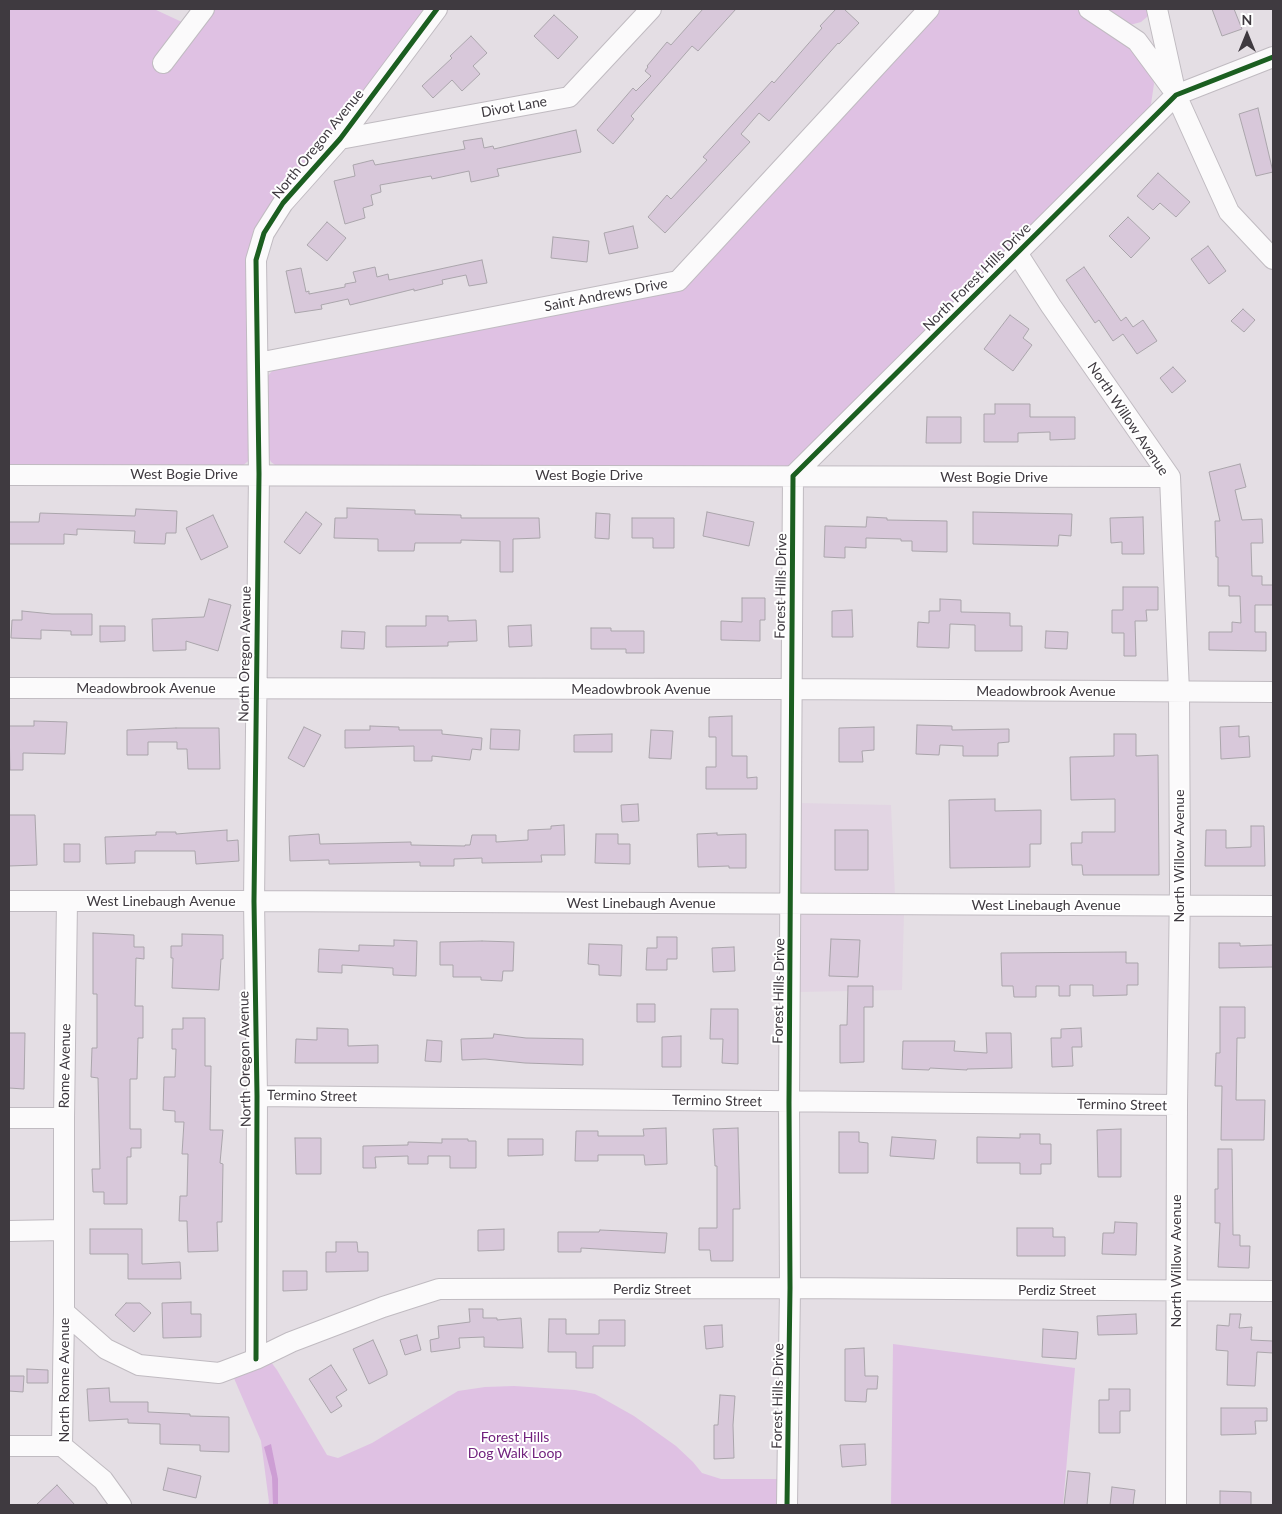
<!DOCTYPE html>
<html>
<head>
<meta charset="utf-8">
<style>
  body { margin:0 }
  #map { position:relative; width:1282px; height:1514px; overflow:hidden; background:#e4dee4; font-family:Lato,sans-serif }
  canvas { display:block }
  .frame { position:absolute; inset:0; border:10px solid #3f3a40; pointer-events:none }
  .north { position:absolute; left:1222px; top:10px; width:50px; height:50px; -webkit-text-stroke:4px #fff; paint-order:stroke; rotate:0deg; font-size:14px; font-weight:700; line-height:20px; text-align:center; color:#3f3a40 }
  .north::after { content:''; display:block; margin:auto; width:18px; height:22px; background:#3f3a40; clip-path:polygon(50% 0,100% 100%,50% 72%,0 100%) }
</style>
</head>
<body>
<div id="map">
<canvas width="1282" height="1514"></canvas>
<div class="frame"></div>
<div class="north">N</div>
</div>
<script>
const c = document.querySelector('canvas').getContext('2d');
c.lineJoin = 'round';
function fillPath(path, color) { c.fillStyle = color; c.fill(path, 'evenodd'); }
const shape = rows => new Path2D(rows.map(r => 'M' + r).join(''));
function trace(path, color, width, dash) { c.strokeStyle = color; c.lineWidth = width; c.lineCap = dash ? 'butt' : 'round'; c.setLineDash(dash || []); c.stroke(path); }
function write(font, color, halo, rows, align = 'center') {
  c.font = font + ' Lato,sans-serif'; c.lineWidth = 4; c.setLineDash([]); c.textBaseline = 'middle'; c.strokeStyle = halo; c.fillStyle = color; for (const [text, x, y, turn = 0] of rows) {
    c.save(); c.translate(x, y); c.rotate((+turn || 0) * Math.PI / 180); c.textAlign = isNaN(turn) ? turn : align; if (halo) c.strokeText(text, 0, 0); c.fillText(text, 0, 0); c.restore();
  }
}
const built = shape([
  [799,803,891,805,895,896,799,895],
  [799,912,904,913,902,990,798,992]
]);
const green = shape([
  [9,9,154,9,199,30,215,9,425,9,253,236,252,458,241,467,9,468],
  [937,9,1078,9,1132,50,1152,74,1154,84,1151,104,1143,116,793,467,278,467,271,462,267,454,267,377,276,366,672,289],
  [1102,9,1147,9,1148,16,1141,22,1130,25],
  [893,1344,1075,1368,1063,1505,891,1505],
  [265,1354,277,1370,327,1455,338,1458,372,1443,458,1391,485,1387,514,1386,575,1390,595,1394,634,1416,676,1446,693,1462,702,1473,721,1479,788,1479,787,1505,268,1505,269,1502,261,1441,230,1369]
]);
const water = shape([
  [271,1444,278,1479,278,1505,273,1505,272,1477,264,1447]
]);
const building = shape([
  [703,9,736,9,698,51,692,46,631,116,634,119,613,144,597,130,633,88,636,91,651,76,645,71,648,67,647,66,667,42,671,45,703,9],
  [836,9,844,9,859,23,839,44,838,43,769,121,759,113,741,134,750,142,665,233,648,217,667,195,671,199,707,160,703,157,772,81,774,83,822,28,820,26,836,9],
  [1212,9,1234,9,1242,29,1222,36,1212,9],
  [554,15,578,37,558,59,534,36,554,15],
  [471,36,487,53,473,66,480,74,462,91,452,80,433,98,422,86,452,58,450,56,471,36],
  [1258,108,1273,172,1256,176,1239,114,1258,108],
  [576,130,581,152,497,169,499,176,471,182,469,171,432,179,431,176,380,185,381,192,371,195,373,205,363,208,365,218,345,224,334,181,355,176,353,165,373,160,375,165,465,149,463,141,482,138,484,148,493,146,494,149,576,130],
  [1158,173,1190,202,1176,217,1160,203,1153,210,1137,196,1158,173],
  [1128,217,1150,238,1131,258,1109,236,1128,217],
  [327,222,346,238,327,261,307,245,327,222],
  [633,226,638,248,609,254,604,233,633,226],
  [553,237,589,241,587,262,551,258,553,237],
  [1208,246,1226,271,1209,284,1191,259,1208,246],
  [482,260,487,283,469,286,466,275,442,280,443,284,414,291,414,289,350,305,348,299,321,305,322,309,295,313,286,271,301,268,306,292,309,291,309,294,345,287,345,284,356,282,353,272,375,267,377,277,388,274,389,280,482,260],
  [1084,267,1121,321,1126,317,1133,327,1143,320,1157,341,1137,354,1123,334,1113,341,1099,320,1095,323,1066,280,1084,267],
  [1243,309,1255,320,1244,332,1231,321,1243,309],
  [1010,315,1029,329,1023,338,1032,345,1013,371,984,349,1010,315],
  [1173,367,1186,381,1172,393,1160,378,1173,367],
  [995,404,1030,404,1030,417,1075,417,1075,439,1050,440,1050,432,1018,433,1018,442,984,442,984,414,995,414,995,404],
  [927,417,961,417,961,443,926,443,927,417],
  [1240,464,1246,487,1235,490,1242,520,1262,519,1263,543,1251,543,1252,576,1262,576,1262,585,1273,585,1273,605,1255,605,1255,632,1266,632,1266,651,1209,650,1209,632,1232,632,1232,622,1241,623,1240,596,1229,596,1229,586,1218,586,1218,557,1216,557,1215,521,1220,521,1209,472,1240,464],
  [347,508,415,510,415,514,461,515,461,518,539,518,540,538,513,539,513,572,500,572,500,541,461,540,461,543,415,543,414,551,378,551,378,539,334,538,335,518,347,518,347,508],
  [136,509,177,511,176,533,166,533,165,544,134,543,135,531,77,529,77,535,64,534,64,544,9,544,9,522,39,522,40,513,135,516,136,509],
  [306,512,322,524,300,554,284,542,306,512],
  [707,512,754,522,749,546,703,536,707,512],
  [973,512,1072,514,1071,536,1059,535,1058,546,973,544,973,512],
  [596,513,610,514,609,539,595,538,596,513],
  [213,515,228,547,201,560,186,528,213,515],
  [867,517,887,518,887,520,947,521,947,552,912,551,912,541,901,541,901,539,866,538,866,548,845,547,845,558,824,557,825,526,866,527,867,517],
  [1143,517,1144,554,1122,554,1122,542,1111,543,1110,518,1143,517],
  [632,518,674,518,674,548,653,548,653,538,632,538,632,518],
  [1123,587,1158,587,1158,610,1146,610,1147,621,1135,621,1136,656,1124,656,1124,633,1112,633,1112,610,1123,610,1123,587],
  [742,598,765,598,765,620,760,620,760,641,721,640,721,621,742,622,742,598],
  [209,599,231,605,218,651,186,641,186,650,153,651,152,619,204,617,209,599],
  [940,599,961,600,961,612,1010,613,1010,626,1022,626,1022,651,975,651,975,625,950,624,949,648,917,647,918,622,929,623,929,611,940,611,940,599],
  [852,610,853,637,832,637,832,611,852,610],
  [22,611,52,614,92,614,92,635,71,635,71,631,41,630,41,639,11,638,12,620,22,620,22,611],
  [426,616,448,616,448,621,476,620,477,641,448,642,448,646,386,647,386,626,426,626,426,616],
  [531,625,532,646,509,647,508,626,531,625],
  [100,626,125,626,125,641,100,642,100,626],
  [591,628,611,628,611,631,644,631,644,653,626,653,626,649,591,649,591,628],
  [342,631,365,632,364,649,341,648,342,631],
  [1046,631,1068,632,1067,649,1045,648,1046,631],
  [732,716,732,756,747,756,747,778,757,777,757,789,706,789,706,767,716,767,716,737,709,737,709,717,732,716],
  [34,721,67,722,65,754,23,753,23,770,10,770,9,726,34,726,34,721],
  [917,725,952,726,952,730,1009,729,1009,742,998,743,998,756,963,756,963,746,940,745,939,755,916,754,917,725],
  [370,726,399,727,399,730,442,730,442,734,482,738,481,750,472,749,470,760,432,756,432,761,414,761,414,746,345,748,345,730,370,730,370,726],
  [1239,726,1239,737,1249,736,1250,757,1221,759,1220,727,1239,726],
  [304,727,321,735,304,767,288,758,304,727],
  [874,727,874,750,862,751,863,762,839,762,839,728,874,727],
  [176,728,219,728,220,769,188,769,187,749,177,749,177,742,148,742,148,755,127,755,127,730,176,728],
  [491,729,520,730,519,750,490,749,491,729],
  [651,730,673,731,671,759,649,758,651,730],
  [612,734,612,752,574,752,574,735,612,734],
  [1114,734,1136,734,1136,756,1158,755,1159,875,1083,875,1082,865,1072,865,1071,843,1082,843,1082,832,1115,832,1115,799,1071,800,1070,757,1114,756,1114,734],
  [995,799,995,811,1041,810,1041,844,1030,844,1030,867,950,868,949,800,995,799],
  [638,804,639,821,622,822,621,805,638,804],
  [9,815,35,815,37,865,9,866,9,815],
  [564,825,565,855,541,855,542,862,482,863,482,858,454,859,454,866,420,866,420,862,329,864,329,860,290,861,289,836,319,834,320,844,411,842,411,845,465,846,465,845,470,845,472,835,496,835,496,842,528,840,528,830,551,829,551,826,564,825],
  [1251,826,1264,826,1265,866,1205,866,1206,830,1226,830,1226,848,1251,847,1251,826],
  [227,830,227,841,238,840,239,861,196,864,195,851,135,851,135,863,106,864,105,837,156,835,156,832,176,832,176,834,227,830],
  [835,830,868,830,868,870,835,870,835,830],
  [717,833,717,835,746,834,746,868,729,868,729,866,698,867,697,834,717,833],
  [596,834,618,834,618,844,630,844,630,864,595,863,596,834],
  [64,844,80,844,80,862,64,862,64,844],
  [93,933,134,935,134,947,144,947,144,959,136,958,135,1006,143,1006,143,1038,138,1038,137,1079,130,1079,130,1129,141,1129,141,1148,131,1148,131,1157,127,1157,127,1204,104,1204,104,1192,93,1192,92,1169,100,1169,98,1078,91,1077,92,1048,97,1048,97,994,93,994,93,933],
  [182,934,223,935,223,959,221,959,219,990,172,988,173,958,171,958,171,946,182,946,182,934],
  [657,937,677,937,677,959,667,959,667,970,646,970,647,948,657,948,657,937],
  [831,939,860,940,858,977,829,976,831,939],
  [394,940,417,941,416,976,393,975,393,968,342,965,342,973,318,972,319,949,359,951,359,945,394,946,394,940],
  [482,941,514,942,513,971,503,971,502,981,481,980,481,977,453,977,453,965,440,965,440,942,482,941],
  [1219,943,1240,943,1240,946,1273,945,1273,967,1219,968,1219,943],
  [589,944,622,945,621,976,599,975,599,965,588,964,589,944],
  [734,947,735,971,713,972,712,948,734,947],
  [1126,952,1126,963,1138,963,1138,985,1127,985,1127,995,1093,996,1093,985,1070,985,1070,996,1059,996,1059,986,1036,986,1036,997,1014,997,1013,986,1002,986,1001,953,1126,952],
  [848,986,873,986,873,1007,864,1007,864,1062,840,1063,840,1025,847,1025,848,986],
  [637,1004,655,1004,655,1022,637,1022,637,1004],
  [1220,1007,1245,1007,1245,1038,1237,1038,1236,1100,1265,1100,1264,1140,1221,1140,1222,1086,1215,1086,1216,1053,1220,1053,1220,1007],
  [711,1009,738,1009,738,1064,722,1063,723,1039,710,1039,711,1009],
  [183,1018,205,1018,205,1066,211,1066,210,1130,223,1130,220,1163,223,1164,222,1222,217,1222,218,1251,188,1252,187,1221,179,1221,180,1196,187,1196,188,1154,182,1154,184,1122,175,1122,175,1111,163,1110,164,1077,175,1077,176,1049,172,1049,172,1029,183,1029,183,1018],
  [317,1028,348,1029,348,1046,378,1045,378,1063,295,1063,296,1039,317,1040,317,1028],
  [1081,1028,1082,1047,1072,1047,1073,1066,1052,1067,1051,1038,1061,1038,1061,1029,1081,1028],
  [9,1033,25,1033,24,1089,9,1088,9,1033],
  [986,1033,1011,1033,1012,1068,967,1069,967,1070,930,1068,929,1070,902,1069,903,1041,955,1041,954,1051,987,1053,986,1033],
  [494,1034,526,1038,583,1039,583,1065,525,1063,485,1059,462,1060,461,1039,493,1038,494,1034],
  [681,1036,681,1067,662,1067,662,1037,681,1036],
  [427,1040,442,1041,441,1062,425,1061,427,1040],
  [666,1128,667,1164,645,1165,644,1155,598,1155,598,1161,575,1161,576,1131,598,1131,598,1136,644,1136,643,1129,666,1128],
  [738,1128,740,1209,733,1209,733,1261,711,1261,710,1250,699,1250,699,1228,717,1228,717,1166,715,1166,713,1129,738,1128],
  [1121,1129,1121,1177,1098,1177,1097,1130,1121,1129],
  [839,1132,859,1132,859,1142,868,1143,868,1173,839,1173,839,1132],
  [1020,1134,1040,1134,1040,1144,1051,1144,1051,1164,1041,1164,1041,1174,1020,1174,1020,1163,977,1163,977,1137,1020,1138,1020,1134],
  [892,1137,936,1140,934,1159,890,1156,892,1137],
  [295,1138,321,1138,321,1174,296,1174,295,1138],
  [442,1139,468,1139,468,1141,476,1141,476,1168,450,1168,450,1156,428,1156,428,1164,408,1164,408,1156,375,1157,376,1168,363,1168,363,1146,408,1145,408,1142,442,1143,442,1139],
  [508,1139,543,1139,543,1155,508,1156,508,1139],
  [1218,1149,1232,1149,1233,1235,1240,1235,1240,1246,1250,1246,1249,1268,1218,1267,1220,1223,1215,1223,1215,1189,1218,1189,1218,1149],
  [1115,1222,1137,1223,1136,1255,1102,1254,1103,1233,1114,1233,1115,1222],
  [1017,1228,1053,1228,1053,1237,1065,1237,1065,1256,1017,1256,1017,1228],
  [90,1229,142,1229,142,1264,180,1262,181,1279,128,1279,128,1254,90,1254,90,1229],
  [504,1229,504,1250,478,1251,478,1230,504,1229],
  [600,1230,667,1233,665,1253,581,1248,581,1252,558,1252,558,1232,599,1232,600,1230],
  [336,1242,357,1242,358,1252,368,1252,368,1271,326,1272,326,1252,336,1252,336,1242],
  [283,1271,307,1271,307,1290,283,1291,283,1271],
  [191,1302,191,1314,201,1314,201,1337,163,1338,162,1303,191,1302],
  [126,1303,140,1303,151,1313,134,1332,115,1315,126,1303],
  [469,1309,483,1309,483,1318,497,1318,497,1320,521,1318,523,1348,484,1347,484,1337,459,1338,460,1348,431,1352,430,1340,439,1338,438,1326,470,1322,469,1309],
  [1136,1314,1137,1334,1098,1335,1097,1316,1136,1314],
  [1230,1314,1241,1314,1239,1328,1252,1327,1251,1340,1273,1341,1273,1353,1257,1352,1255,1386,1227,1385,1228,1351,1216,1350,1217,1325,1229,1326,1230,1314],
  [549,1319,566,1319,566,1334,599,1334,599,1320,625,1320,625,1346,593,1346,593,1368,576,1368,576,1352,548,1352,549,1319],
  [722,1325,723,1347,706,1349,704,1326,722,1325],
  [1043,1329,1078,1332,1076,1359,1042,1357,1043,1329],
  [417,1335,421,1350,405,1355,400,1340,417,1335],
  [373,1340,387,1371,387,1375,369,1384,353,1349,373,1340],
  [864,1348,865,1376,878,1376,877,1389,867,1389,866,1402,845,1401,845,1349,864,1348],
  [331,1365,347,1390,336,1397,342,1406,331,1413,309,1379,331,1365],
  [27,1369,48,1370,48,1383,27,1383,27,1369],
  [9,1376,24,1376,23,1392,9,1391,9,1376],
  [109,1388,110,1402,148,1402,148,1412,190,1414,190,1416,229,1417,229,1452,200,1451,200,1445,160,1444,160,1424,128,1423,128,1419,89,1421,87,1389,109,1388],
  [1109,1389,1130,1389,1130,1411,1120,1411,1120,1433,1099,1433,1099,1400,1109,1400,1109,1389],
  [720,1395,735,1396,733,1425,734,1458,714,1459,714,1425,718,1425,720,1395],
  [1221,1408,1267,1408,1267,1421,1255,1421,1256,1434,1221,1435,1221,1408],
  [865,1444,866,1465,842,1467,840,1445,865,1444],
  [168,1468,201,1476,196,1498,163,1490,168,1468],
  [1068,1471,1090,1473,1087,1505,1064,1505,1068,1471],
  [57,1485,75,1505,36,1505,57,1485],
  [1112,1487,1135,1490,1133,1505,1110,1505,1112,1487],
  [1220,1491,1251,1492,1251,1505,1220,1505,1220,1491]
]);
const minor = shape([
  [1089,9,1137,41,1171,87],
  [1157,9,1176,95,1229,212,1273,259],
  [163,63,204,9],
  [340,139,569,97,651,9],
  [1017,253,1051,306,1170,477,1179,692,1180,887,1177,1105,1176,1505],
  [258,363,678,281,929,9],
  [9,475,1170,477],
  [9,688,791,689,1273,692],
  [9,901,254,901,1273,906],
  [67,901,64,1118,64,1312,62,1446,103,1480,121,1505],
  [257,1096,1177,1105],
  [9,1118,64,1118],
  [9,1231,63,1230],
  [64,1312,106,1349,139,1365,219,1373,256,1359,291,1342,383,1307,439,1289,790,1288,1273,1291],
  [256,1359,257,1096,254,901,259,474,256,260,264,233,283,203,340,139,437,9],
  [9,1446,62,1446],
  [787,1505,790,1288,789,1102,793,476,1176,95,1273,57]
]);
const cycleway = shape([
  [256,1359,257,1096,254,901,259,474,256,260,264,233,283,203,340,139,437,9],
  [787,1505,790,1288,789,1102,793,476,1176,95,1273,57]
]);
const streetNames = [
  ["Divot Lane",514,107,-10],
  ["North Oregon Avenue",318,144,-51],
  ["North Forest Hills Drive",977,277,-45],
  ["Saint Andrews Drive",606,295,-11],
  ["North Willow Avenue",1128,419,56],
  ["West Bogie Drive",184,474],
  ["West Bogie Drive",589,475],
  ["West Bogie Drive",994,477],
  ["Forest Hills Drive",781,586,-89],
  ["North Oregon Avenue",245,654,-89],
  ["Meadowbrook Avenue",146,688],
  ["Meadowbrook Avenue",641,689],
  ["Meadowbrook Avenue",1046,691],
  ["North Willow Avenue",1179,856,-90],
  ["West Linebaugh Avenue",161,901],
  ["West Linebaugh Avenue",641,903],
  ["West Linebaugh Avenue",1046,905],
  ["Forest Hills Drive",779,991,-89],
  ["North Oregon Avenue",245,1059,-91],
  ["Rome Avenue",65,1066,-89],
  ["Termino Street",312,1096,1],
  ["Termino Street",717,1101,1],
  ["Termino Street",1122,1105,1],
  ["North Willow Avenue",1176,1261,-90],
  ["Perdiz Street",652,1289],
  ["Perdiz Street",1057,1290],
  ["North Rome Avenue",64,1380,-90],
  ["Forest Hills Drive",778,1396,-89]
];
const parkNames = [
  ["Forest Hills",515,1437],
  ["Dog Walk Loop",515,1453]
];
fillPath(built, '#e2d5e3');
fillPath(green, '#dfc1e3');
fillPath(water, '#cd9ed4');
fillPath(building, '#d8c8da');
trace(building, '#aaa5ab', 1);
trace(minor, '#c0bbc1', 22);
trace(minor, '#fbfafb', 20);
trace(cycleway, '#1b5e20', 5);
write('14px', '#3f3a40', '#fff', streetNames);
write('14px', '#72237e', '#fff', parkNames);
</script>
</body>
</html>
